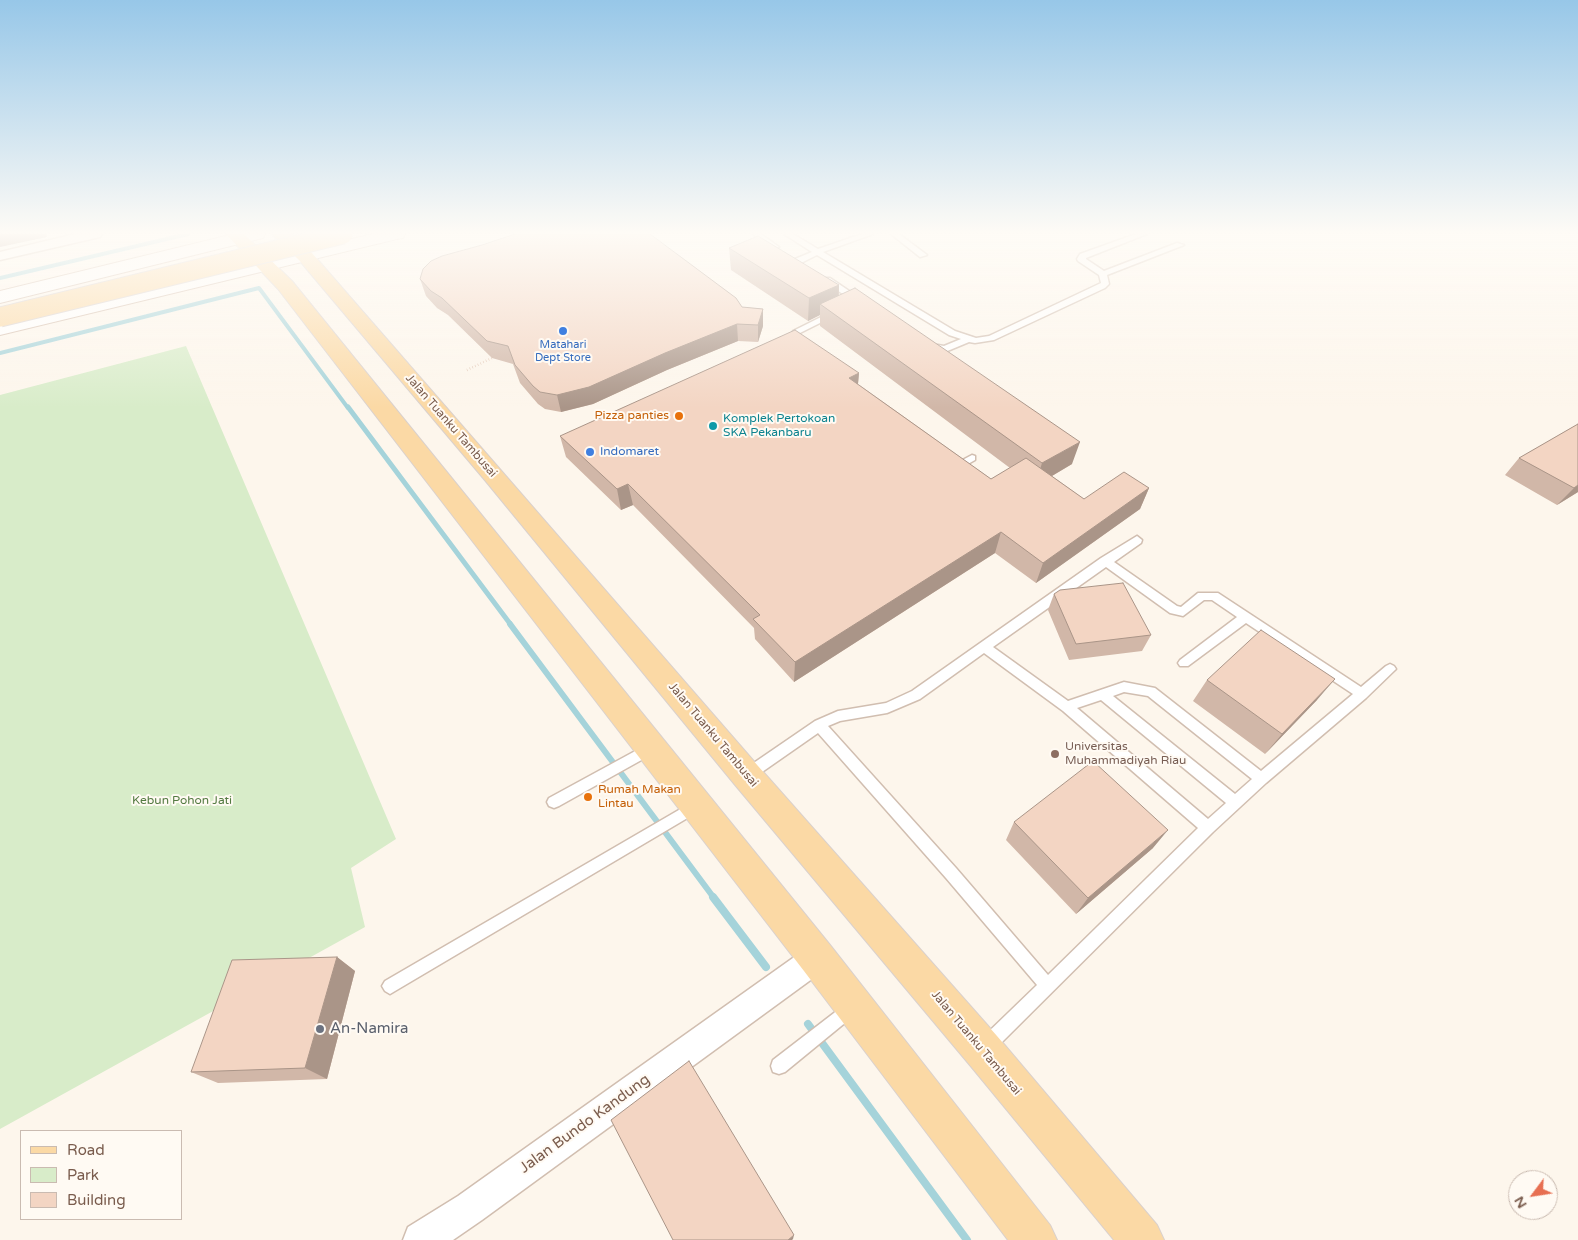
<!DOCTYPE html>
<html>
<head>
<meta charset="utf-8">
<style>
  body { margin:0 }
  #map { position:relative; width:1578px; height:1240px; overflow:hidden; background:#fdf6ec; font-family:"Varela Round",sans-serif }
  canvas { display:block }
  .legend { position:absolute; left:20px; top:1130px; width:162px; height:90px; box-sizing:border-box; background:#fffaf3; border:1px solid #cabbb1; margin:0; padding:6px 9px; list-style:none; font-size:15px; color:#7a5c4d }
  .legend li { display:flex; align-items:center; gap:10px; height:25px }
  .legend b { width:25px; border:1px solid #cabbb1 }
  .north { position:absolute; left:1508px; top:1170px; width:50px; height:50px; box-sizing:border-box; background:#fffaf3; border:1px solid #cabbb1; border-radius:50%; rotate:239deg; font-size:14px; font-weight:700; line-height:20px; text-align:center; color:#7a5c4d }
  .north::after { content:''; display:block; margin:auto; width:18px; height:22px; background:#e76f51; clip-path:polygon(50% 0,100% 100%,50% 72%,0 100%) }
</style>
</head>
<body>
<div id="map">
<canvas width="1578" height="1240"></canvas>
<ul class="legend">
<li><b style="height:6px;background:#fbd9a5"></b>Road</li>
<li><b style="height:14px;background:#d8ecc9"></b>Park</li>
<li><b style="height:14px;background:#f3d5c3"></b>Building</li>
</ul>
<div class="north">N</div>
</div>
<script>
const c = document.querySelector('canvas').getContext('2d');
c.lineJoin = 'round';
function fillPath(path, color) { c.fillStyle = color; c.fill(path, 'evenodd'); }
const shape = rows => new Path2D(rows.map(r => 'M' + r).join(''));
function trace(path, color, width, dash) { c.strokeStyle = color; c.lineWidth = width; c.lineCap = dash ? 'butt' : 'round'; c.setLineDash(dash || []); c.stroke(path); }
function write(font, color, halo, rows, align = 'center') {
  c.font = font + ' "Varela Round",sans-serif'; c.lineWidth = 4; c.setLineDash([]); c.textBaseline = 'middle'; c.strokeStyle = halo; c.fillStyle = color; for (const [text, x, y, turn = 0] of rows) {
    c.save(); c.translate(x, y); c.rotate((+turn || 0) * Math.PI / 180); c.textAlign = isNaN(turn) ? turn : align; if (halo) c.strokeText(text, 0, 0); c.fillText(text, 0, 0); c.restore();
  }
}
const green = shape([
  [186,346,396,839,351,868,365,927,0,1129,0,395]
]);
const streamFar3 = shape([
  [0,278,188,234],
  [0,353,259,288,348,408]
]);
const streamFar2 = shape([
  [348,407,511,625]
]);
const streamFar1 = shape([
  [510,624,714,898]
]);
const stream = shape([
  [713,897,766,967],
  [808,1024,967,1240]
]);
const path = shape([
  [467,370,492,358]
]);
const lane = shape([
  [753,234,761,234,779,247,772,249,753,234],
  [784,234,793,234,818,249,862,234,873,234,823,252,955,331,976,338,989,336,1101,283,1099,275,1078,261,1077,259,1080,254,1136,234,1147,234,1086,258,1086,259,1104,271,1177,243,1184,245,1107,275,1109,284,1105,288,994,340,975,343,969,342,945,352,928,347,932,344,944,346,961,339,949,335,817,255,801,263,795,263,795,259,812,252,784,234],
  [891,234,899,234,927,255,920,257,891,234],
  [824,278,830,278,861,299,854,301,824,282,824,278],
  [831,312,838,314,800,333,793,331,831,312],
  [972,455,975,456,975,460,959,469,953,469,951,467,953,465,972,455],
  [1137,536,1142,540,1141,543,1114,562,1177,606,1181,607,1198,593,1218,593,1361,687,1386,666,1390,664,1394,666,1396,669,1366,698,1266,783,1213,832,992,1052,986,1054,980,1052,978,1046,980,1040,1037,985,946,878,818,733,752,779,747,781,742,779,741,775,742,771,815,721,838,711,886,703,912,691,1101,558,1137,536],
  [1106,567,1170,613,1183,616,1204,600,1212,600,1237,617,1180,660,1178,663,1180,666,1188,666,1246,623,1353,694,1261,771,1155,688,1124,682,1068,701,993,647,1106,567],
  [984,653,1063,711,1198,828,1048,975,956,868,828,726,840,721,887,713,920,699,984,653],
  [1124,692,1148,696,1252,779,1235,794,1113,696,1124,692],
  [1101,700,1226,803,1208,819,1077,708,1101,700],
  [650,743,654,745,656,749,654,753,559,806,554,808,549,806,547,802,549,798,650,743],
  [696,800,701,802,703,806,701,810,395,991,390,994,385,991,382,986,385,981,696,800],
  [852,1000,857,1003,860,1008,857,1013,785,1072,779,1074,773,1072,771,1066,773,1060,847,1003,852,1000]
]);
const street = shape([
  [75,234,102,234,100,237,0,260,0,252,75,234],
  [817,943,827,948,832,958,827,968,482,1220,453,1240,403,1240,408,1227,458,1196,807,948,817,943]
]);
const secondary = shape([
  [234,234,265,234,263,238,0,303,0,291,234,234],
  [373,234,405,234,403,238,397,239,0,335,0,323,373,234]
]);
const primary = shape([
  [226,234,244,234,292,281,830,945,1050,1225,1057,1240,1008,1240,804,971,278,289,226,234],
  [272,234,291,234,311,252,758,766,997,1036,1157,1225,1164,1240,1114,1240,969,1064,736,786,484,479,299,260,272,234]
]);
const primaryBridge = shape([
  [0,317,343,234]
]);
const wall = shape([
  [729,248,839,285,839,295,1072,464,1052,476,1084,499,1149,488,1140,509,1036,583,995,553,794,682,755,639,754,628,633,505,621,510,566,457,560,436,859,373,858,384,991,479,1010,468,820,326,820,315,808,321,731,270],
  [420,279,742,307,763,309,763,326,758,342,738,341,667,370,593,404,561,412,545,409,538,404,520,383,513,364,492,358,448,315,437,308,426,296],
  [1578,424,1578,492,1557,505,1505,475,1519,458],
  [1054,594,1151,635,1142,651,1069,660,1048,610],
  [1207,680,1317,700,1265,754,1193,701],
  [1014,822,1153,848,1076,914,1006,840],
  [337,957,355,971,327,1079,218,1083,191,1072]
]);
const shadedWall = shape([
  [0,234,46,234,47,237,0,247],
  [839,285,838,307,820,304,820,315,808,321,809,298],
  [763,309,763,326,758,342,758,325],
  [737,324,738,341,667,370,593,404,561,412,557,395],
  [859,373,857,394,849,378],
  [1080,442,1072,464,1035,486,1042,463],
  [628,484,633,505,621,510,617,489],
  [1578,485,1578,492,1557,505,1574,488],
  [1149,488,1140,509,1036,583,1043,563],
  [1001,532,995,553,794,682,795,662],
  [1335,679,1317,700,1265,754,1282,734],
  [1168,830,1153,848,1076,914,1088,898],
  [337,957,355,971,327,1079,305,1068],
  [794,1235,793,1239,792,1240,788,1240]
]);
const building = shape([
  [515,234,650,234,736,298,742,307,763,309,758,325,737,324,665,353,589,387,557,395,540,392,533,386,515,365,508,346,487,341,442,298,431,291,420,279,423,269,431,261,442,256,482,245,515,234],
  [758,236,839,285,809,298,729,248,758,236],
  [855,288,1080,442,1042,463,820,304,855,288],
  [795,330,859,373,849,378,991,479,1026,458,1084,499,1124,472,1149,488,1043,563,1001,532,795,662,753,619,760,615,628,484,617,489,560,436,795,330],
  [1578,424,1578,485,1574,488,1519,458,1578,424],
  [1123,583,1151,635,1076,644,1054,594,1060,590,1123,583],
  [1261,630,1335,679,1282,734,1207,680,1261,630],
  [1093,761,1168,830,1088,898,1014,822,1093,761],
  [337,957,305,1068,191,1072,232,960,337,957],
  [689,1061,794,1235,788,1240,673,1240,611,1120,689,1061]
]);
const markers = [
  [563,331,5,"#3f7fe0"],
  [679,416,5,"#e8710a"],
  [713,426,5,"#0f9aa8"],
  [590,452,5,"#3f7fe0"],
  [1055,754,5,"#8d6e63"],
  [588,797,5,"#e8710a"],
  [320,1029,5,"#6b7280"]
];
const farShopnames = [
  ["Matahari",563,345],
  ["Dept Store",563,358]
];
const foodNames = [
  ["Pizza panties",669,416],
  ["Rumah Makan",598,790,"left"],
  ["Lintau",598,804,"left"]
];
const cultureNames = [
  ["Komplek Pertokoan",723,419],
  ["SKA Pekanbaru",723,433]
];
const streetNames = [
  ["Jalan Tuanku Tambusai",451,426,49],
  ["Jalan Tuanku Tambusai",713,735,50],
  ["Jalan Tuanku Tambusai",976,1043,50]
];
const shopNames = [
  ["Indomaret",600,452]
];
const educationNames = [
  ["Universitas",1065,747],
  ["Muhammadiyah Riau",1065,761]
];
const parkNames = [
  ["Kebun Pohon Jati",182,801]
];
const nearWorshipnames = [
  ["An-Namira",330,1029]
];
const nearStreetnames = [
  ["Jalan Bundo Kandung",585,1124,-36]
];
fillPath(green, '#d8ecc9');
trace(streamFar3, '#a5d3da', 4);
trace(streamFar2, '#a5d3da', 5);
trace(streamFar1, '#a5d3da', 6);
trace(stream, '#a5d3da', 8);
trace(lane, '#d1beb0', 3);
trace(street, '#d1beb0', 3);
trace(secondary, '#d6c0b0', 2);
trace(primary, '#dad1cd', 2);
trace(path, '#d9b8a5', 2.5, [0.5, 2.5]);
fillPath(lane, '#fff');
fillPath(street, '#fff');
fillPath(secondary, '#fff');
fillPath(primary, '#fbd9a5');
trace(primaryBridge, '#dad1cd', 21, []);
trace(primaryBridge, '#fbd9a5', 19);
fillPath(wall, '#d1b7a8');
fillPath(shadedWall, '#aa9588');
fillPath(building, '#f3d5c3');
trace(building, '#aa9588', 1);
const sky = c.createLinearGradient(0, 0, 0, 408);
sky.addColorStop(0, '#97c7e8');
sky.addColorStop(0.57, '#fefbf6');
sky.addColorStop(1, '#fefbf600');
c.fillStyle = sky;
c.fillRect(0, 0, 1578, 408);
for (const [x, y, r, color] of markers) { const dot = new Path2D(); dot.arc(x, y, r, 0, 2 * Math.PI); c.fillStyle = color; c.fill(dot); trace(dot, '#fffaf3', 2); }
write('11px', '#366cbe', '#fffaf3', farShopnames);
write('12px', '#c56008', '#fffaf3', foodNames, 'right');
write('12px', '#0d838f', '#fffaf3', cultureNames, 'left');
write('12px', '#7a5c4d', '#fffaf3', streetNames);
write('12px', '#366cbe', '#fffaf3', shopNames, 'left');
write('12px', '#785e54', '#fffaf3', educationNames, 'left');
write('12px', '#537a41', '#fffaf3', parkNames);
write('15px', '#5b616d', '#fffaf3', nearWorshipnames, 'left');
write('15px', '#7a5c4d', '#fffaf3', nearStreetnames);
</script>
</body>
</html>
